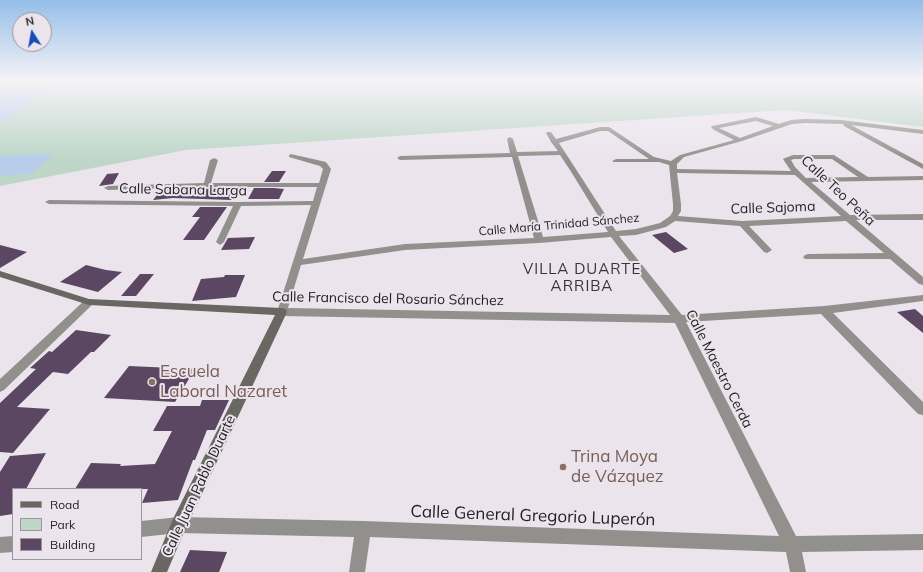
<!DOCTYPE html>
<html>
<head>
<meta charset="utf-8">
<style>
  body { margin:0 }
  #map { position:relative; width:923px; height:572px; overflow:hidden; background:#ebe4ed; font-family:Mulish,sans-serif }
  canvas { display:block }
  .legend { position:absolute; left:12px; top:488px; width:130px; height:72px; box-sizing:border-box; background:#ebe4ed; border:1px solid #9b969d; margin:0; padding:5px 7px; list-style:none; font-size:12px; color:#242225 }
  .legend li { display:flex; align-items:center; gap:8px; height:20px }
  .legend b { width:20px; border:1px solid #9b969d }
  .north { position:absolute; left:12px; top:12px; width:40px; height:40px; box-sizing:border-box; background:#ebe4ed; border:1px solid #9b969d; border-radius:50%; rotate:349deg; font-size:11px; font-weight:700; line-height:16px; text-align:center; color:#242225 }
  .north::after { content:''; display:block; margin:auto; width:14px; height:18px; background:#154cb8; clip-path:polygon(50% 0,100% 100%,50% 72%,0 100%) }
</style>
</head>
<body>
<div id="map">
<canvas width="923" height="572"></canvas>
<ul class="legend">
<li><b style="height:5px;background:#696761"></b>Road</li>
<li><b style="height:11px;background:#bdd6c8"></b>Park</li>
<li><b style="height:11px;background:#5b4761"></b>Building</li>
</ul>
<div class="north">N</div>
</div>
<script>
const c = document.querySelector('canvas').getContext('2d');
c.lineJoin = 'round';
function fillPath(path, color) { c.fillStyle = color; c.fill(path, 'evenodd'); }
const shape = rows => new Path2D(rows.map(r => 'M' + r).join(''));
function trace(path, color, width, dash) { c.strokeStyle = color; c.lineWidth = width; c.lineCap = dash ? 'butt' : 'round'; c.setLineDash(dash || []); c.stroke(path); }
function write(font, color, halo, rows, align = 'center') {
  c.font = font + ' Mulish,sans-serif'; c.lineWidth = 4; c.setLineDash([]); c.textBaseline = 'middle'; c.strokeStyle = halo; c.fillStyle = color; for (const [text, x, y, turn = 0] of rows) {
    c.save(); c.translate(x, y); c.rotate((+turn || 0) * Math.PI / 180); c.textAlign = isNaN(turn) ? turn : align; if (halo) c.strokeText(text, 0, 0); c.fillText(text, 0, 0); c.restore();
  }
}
const green = shape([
  [0,80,923,80,923,127,785,110,186,150,0,186]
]);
const water = shape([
  [50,89,0,123,0,91],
  [54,153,31,174,0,176,0,156]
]);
const building = shape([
  [272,171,286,171,279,182,264,182],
  [119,173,113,184,99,186,107,174],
  [240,188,232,200,173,198,153,200,161,190],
  [254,188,274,188,284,189,279,199,248,199],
  [200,207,227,207,204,240,183,240,200,217,192,217],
  [666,232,688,249,674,253,652,235],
  [255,237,249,249,221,250,228,238],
  [0,245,27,252,0,268],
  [86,265,106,270,122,272,98,292,60,282],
  [140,274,154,274,136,296,121,296],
  [225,275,245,275,236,297,192,301,201,279,224,277],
  [915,309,923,316,923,333,897,312],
  [76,330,111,335,94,352,91,352,68,374,53,372,17,407,50,409,13,453,0,452,0,403,36,369,30,368,49,351,52,352],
  [129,366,195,369,175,402,104,398],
  [202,400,229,400,215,430,207,430,195,460,193,460,178,500,142,503,148,489,75,489,91,463,121,464,120,466,155,464,172,431,153,431,167,406,200,406],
  [46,453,26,489,13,489,13,514,0,516,0,472,10,456],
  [190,550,227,552,219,572,180,572]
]);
const street = shape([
  [756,117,779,124,791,120,805,119,841,120,923,130,923,134,851,125,923,164,923,169,844,126,843,124,805,123,792,124,742,141,684,157,677,164,677,169,791,171,783,159,785,158,793,155,834,155,868,177,923,176,923,180,811,182,850,215,923,214,923,220,856,220,923,277,923,285,919,284,890,259,805,259,803,257,805,255,808,254,884,253,846,221,749,226,772,250,767,253,764,252,740,226,675,221,666,227,636,235,619,236,682,315,824,306,923,295,923,301,833,313,923,402,923,415,918,414,821,314,686,322,796,536,923,534,923,550,802,552,806,572,790,572,786,552,370,537,365,572,349,572,354,537,179,533,141,537,141,521,179,517,363,521,779,536,675,323,282,316,278,315,277,312,311,205,241,206,224,242,220,245,216,242,233,206,49,204,45,202,49,200,238,202,313,201,317,187,207,187,108,190,104,188,108,186,204,183,210,160,214,158,218,160,211,183,319,183,323,169,320,166,289,157,289,155,291,154,326,162,331,169,303,259,405,244,534,238,512,157,400,160,397,158,400,156,510,153,507,139,510,137,513,139,517,152,558,151,551,142,546,133,547,132,551,132,556,139,600,127,609,127,654,157,671,161,680,155,734,140,714,130,711,127,712,126,756,117],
  [756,121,773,126,740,138,719,128,756,121],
  [600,131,608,131,649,159,616,159,612,161,614,162,659,162,669,165,673,204,673,211,670,216,660,223,636,229,616,231,559,143,600,131],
  [560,155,570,170,608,232,543,237,518,156,560,155],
  [794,159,832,159,858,177,806,178,795,167,791,160,794,159],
  [677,173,795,175,841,216,742,221,678,216,681,211,681,204,677,173],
  [611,237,670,315,288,308,301,265,405,250,539,243,611,237],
  [89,299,93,300,94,302,93,304,4,390,0,392,0,379,85,300,89,299],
  [13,536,13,552,0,553,0,537,13,536]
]);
const secondary = shape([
  [0,271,89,299,282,308,286,309,287,312,185,530,167,572,151,572,173,519,275,315,89,305,0,277,0,271]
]);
const markers = [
  [152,382,4,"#8d6e63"],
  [563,467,4,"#8d6e63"]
];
const farStreetnames = [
  ["Calle María Trinidad Sánchez",559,225,-5]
];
const streetNames = [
  ["Calle Sabana Larga",183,190,1],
  ["Calle Teo Peña",838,191,43],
  ["Calle Sajoma",773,208,-2],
  ["Calle Francisco del Rosario Sánchez",388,299,1],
  ["Calle Maestro Cerda",719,369,63],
  ["Calle Juan Pablo Duarte",199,486,-65]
];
const neighbourhoodNames = [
  ["VILLA DUARTE",582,269],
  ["ARRIBA",582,286]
];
const nearEducationnames = [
  ["Escuela",160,372],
  ["Laboral Nazaret",160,392],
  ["Trina Moya",571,457],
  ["de Vázquez",571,477]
];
const nearStreetnames = [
  ["Calle General Gregorio Luperón",533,516,2]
];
fillPath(green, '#bdd6c8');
fillPath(water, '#b8cdeb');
fillPath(building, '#5b4761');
fillPath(street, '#92908c');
fillPath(secondary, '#696761');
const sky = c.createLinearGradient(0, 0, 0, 160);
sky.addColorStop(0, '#95bee9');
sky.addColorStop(0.5, '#f6f3f7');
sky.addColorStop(1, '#f6f3f700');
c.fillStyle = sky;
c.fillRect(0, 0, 923, 160);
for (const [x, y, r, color] of markers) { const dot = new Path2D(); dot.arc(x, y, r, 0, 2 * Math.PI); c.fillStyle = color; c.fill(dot); trace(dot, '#ebe4ed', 1.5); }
write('12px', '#242225', '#ebe4ed', farStreetnames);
write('14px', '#242225', '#ebe4ed', streetNames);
c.letterSpacing = '1px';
write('15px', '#383339', '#ebe4ed', neighbourhoodNames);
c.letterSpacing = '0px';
write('17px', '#785e54', '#ebe4ed', nearEducationnames, 'left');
write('17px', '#242225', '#ebe4ed', nearStreetnames);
</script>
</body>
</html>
